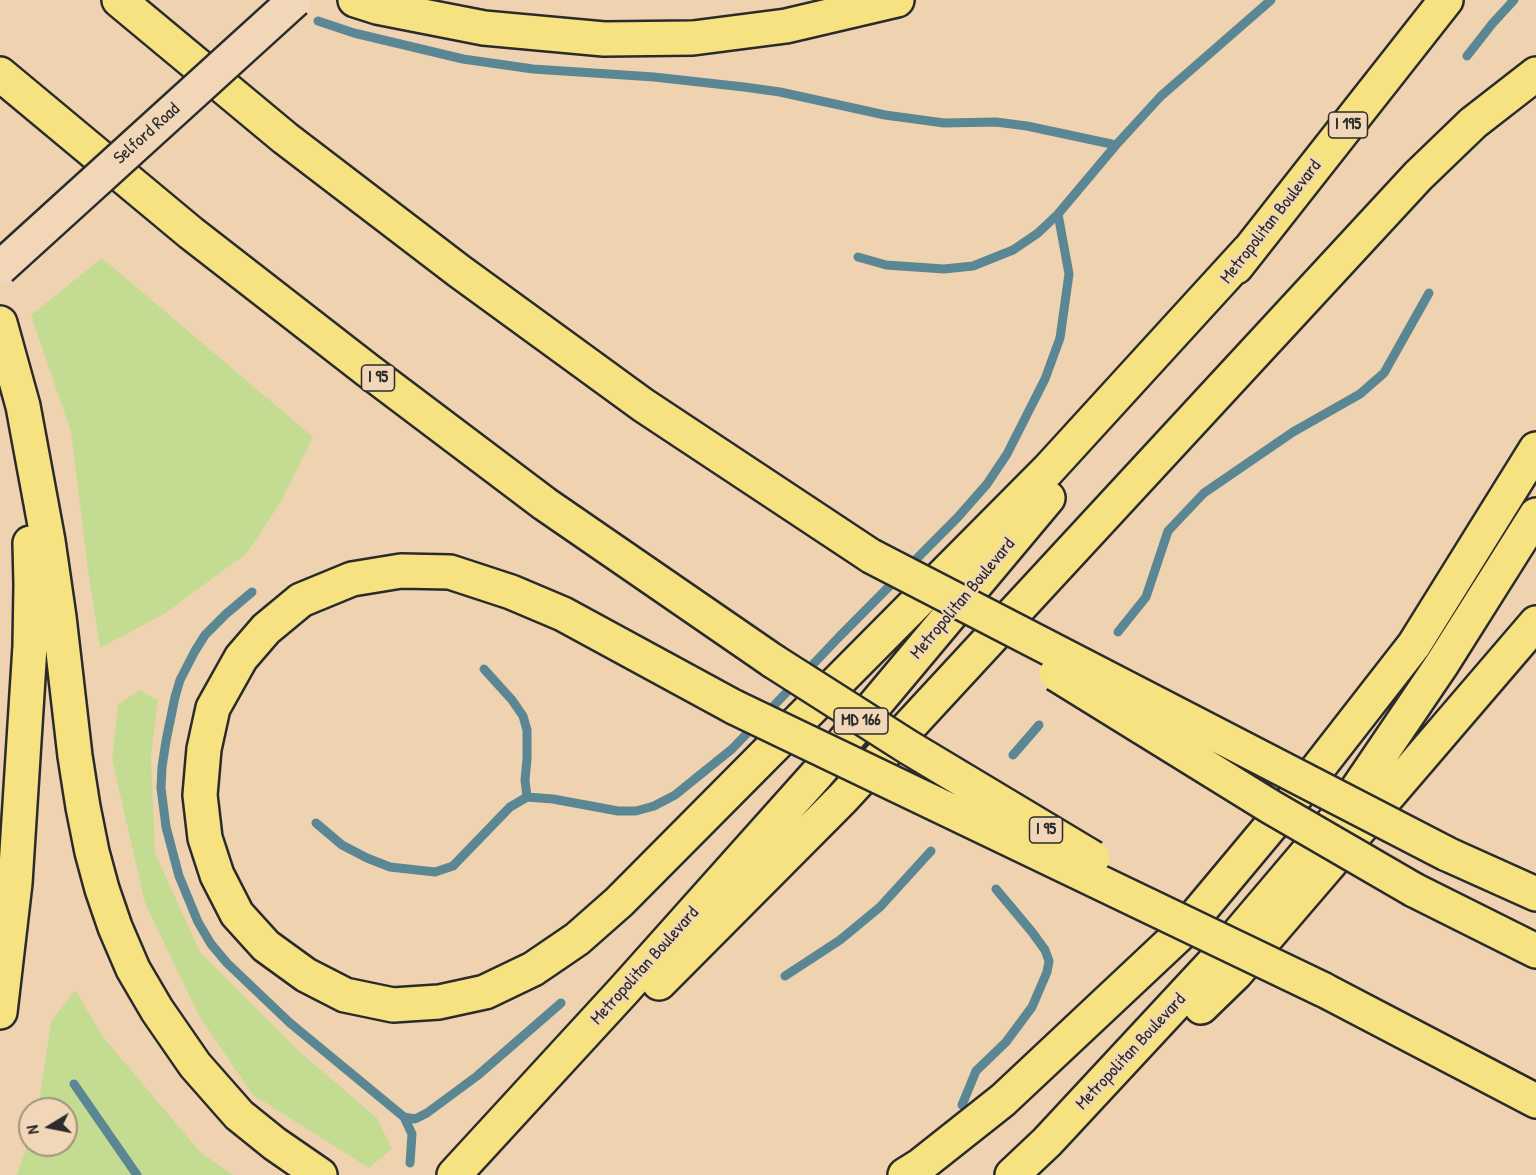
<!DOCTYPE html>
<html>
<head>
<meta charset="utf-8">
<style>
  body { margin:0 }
  #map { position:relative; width:1536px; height:1175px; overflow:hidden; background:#efd3b0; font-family:"Patrick Hand",sans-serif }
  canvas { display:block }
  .north { position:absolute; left:18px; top:1097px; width:60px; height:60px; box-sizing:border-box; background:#f1d6b8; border:2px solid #a29280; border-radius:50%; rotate:260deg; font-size:16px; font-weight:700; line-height:24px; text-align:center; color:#2b2b2b }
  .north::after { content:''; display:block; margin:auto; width:21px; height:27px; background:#2b2b2b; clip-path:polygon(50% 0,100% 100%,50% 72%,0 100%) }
</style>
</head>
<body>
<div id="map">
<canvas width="1536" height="1175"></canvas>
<div class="north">N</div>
</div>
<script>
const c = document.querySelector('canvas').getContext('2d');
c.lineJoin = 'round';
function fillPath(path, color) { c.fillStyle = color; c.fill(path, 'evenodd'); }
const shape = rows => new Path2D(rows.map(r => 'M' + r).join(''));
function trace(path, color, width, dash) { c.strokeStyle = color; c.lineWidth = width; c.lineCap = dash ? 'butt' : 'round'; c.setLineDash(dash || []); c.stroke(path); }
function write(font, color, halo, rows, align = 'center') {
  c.font = font + ' "Patrick Hand",sans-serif'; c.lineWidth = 4.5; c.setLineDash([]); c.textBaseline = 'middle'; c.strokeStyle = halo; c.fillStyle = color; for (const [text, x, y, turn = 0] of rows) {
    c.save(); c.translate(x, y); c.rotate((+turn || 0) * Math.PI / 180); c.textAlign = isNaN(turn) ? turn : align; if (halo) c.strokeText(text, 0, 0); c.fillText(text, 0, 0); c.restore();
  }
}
const green = shape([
  [102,258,313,437,280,503,247,553,164,614,100,648,88,570,71,432,31,315],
  [139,690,158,700,151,756,155,853,200,952,301,1053,377,1118,392,1149,369,1168,253,1095,199,1016,145,903,112,759,118,705],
  [75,990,104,1038,200,1152,233,1175,17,1175,30,1138,30,1145,66,1145,66,1109,38,1109,51,1022]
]);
const stream = shape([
  [318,21,354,33,463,59,533,69,654,77,744,87,780,92,885,115,944,123,996,122,1027,126,1116,145],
  [1467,56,1492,24,1514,0],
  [858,257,886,265,944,269,973,266,1013,250,1038,233,1058,214,1116,145,1161,96,1271,0],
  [252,592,226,614,205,635,195,651,180,680,175,697,166,741,162,767,161,788,166,827,179,876,198,922,211,944,227,963,290,1023,404,1117,412,1134,410,1163],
  [1118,632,1146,597,1168,531,1204,493,1293,432,1360,394,1384,373,1429,293],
  [484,669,512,700,523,716,527,730,527,759,525,780,527,797],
  [765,715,838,638,958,517,987,484,1007,454,1045,379,1060,338,1069,274,1058,214],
  [1013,755,1039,725],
  [316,823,342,845,367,858,390,867,435,872,453,866,510,807,527,797,553,799,618,811,636,811,654,806,675,795,732,749,755,725],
  [785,976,840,940,880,907,931,851],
  [74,1084,137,1175],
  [962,1105,976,1071,1006,1042,1032,1007,1047,972,1049,961,1045,950,1032,932,996,889],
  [404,1117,415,1119,427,1113,477,1076,561,1003]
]);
const motorway = shape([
  [119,0,285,138,459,271,643,405,871,556],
  [355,0,377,7,484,28,604,39,693,38,786,26,897,0],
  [0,74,191,233,366,369,545,504,773,661],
  [1236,267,1446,0],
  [0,323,23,406,48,541,59,617,75,756,83,807,92,852,102,889,115,927,133,969,157,1010,195,1065,239,1115,275,1144,320,1175],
  [734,707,563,614,511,592,450,572,401,571,352,579,301,600,266,629,241,658,213,708,204,749,200,795,205,838,217,875,237,914,266,946,306,975,345,995,393,1005,439,1002,485,992,533,969,577,939,619,902,1048,470,1249,250],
  [1447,854,1536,894],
  [1414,890,1536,951],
  [659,983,842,799,1418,176,1473,123,1536,74],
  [1324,990,1536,1101],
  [1201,1007,1236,973,1536,623],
  [0,1012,15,883,30,646,31,585,30,543],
  [454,1175,624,990,817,774,1048,498],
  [905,1175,921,1165,1003,1100,1183,931,1305,785,1414,645,1536,449],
  [1012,1175,1047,1142,1218,958,1341,813,1442,664,1536,515]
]);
const tertiaryBridge = shape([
  [0,268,295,0]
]);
const motorwayBridge = shape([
  [871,556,1447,854],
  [773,661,908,747,1093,858],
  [1056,674,1271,807,1414,890],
  [734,707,1324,990]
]);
const shields = [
  [1348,125,39],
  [378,378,33],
  [861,721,54],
  [1046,830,33]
];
const shieldNames = [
  ["I 195",1348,125],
  ["I 95",378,378],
  ["MD 166",861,721],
  ["I 95",1046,830]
];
const streetNames = [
  ["Selford Road",147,134,-42],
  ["Metropolitan Boulevard",1271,222,-52],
  ["Metropolitan Boulevard",963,599,-50],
  ["Metropolitan Boulevard",645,966,-48],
  ["Metropolitan Boulevard",1131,1052,-47]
];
fillPath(green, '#c3dc92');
trace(stream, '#5b8795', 9);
trace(motorway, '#2b2b2b', 38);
trace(motorway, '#f7e281', 33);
trace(tertiaryBridge, '#2b2b2b', 38, []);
trace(motorwayBridge, '#2b2b2b', 38, []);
trace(tertiaryBridge, '#f1d6b8', 33);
trace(motorwayBridge, '#f7e281', 33);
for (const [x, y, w] of shields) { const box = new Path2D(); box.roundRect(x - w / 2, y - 13, w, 26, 4.5); c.fillStyle = '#f1d6b8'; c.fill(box); trace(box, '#2b2b2b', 1.5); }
write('bold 16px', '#2b2b2b', null, shieldNames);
write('18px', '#2b2b2b', '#f1d6b8', streetNames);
</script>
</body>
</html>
